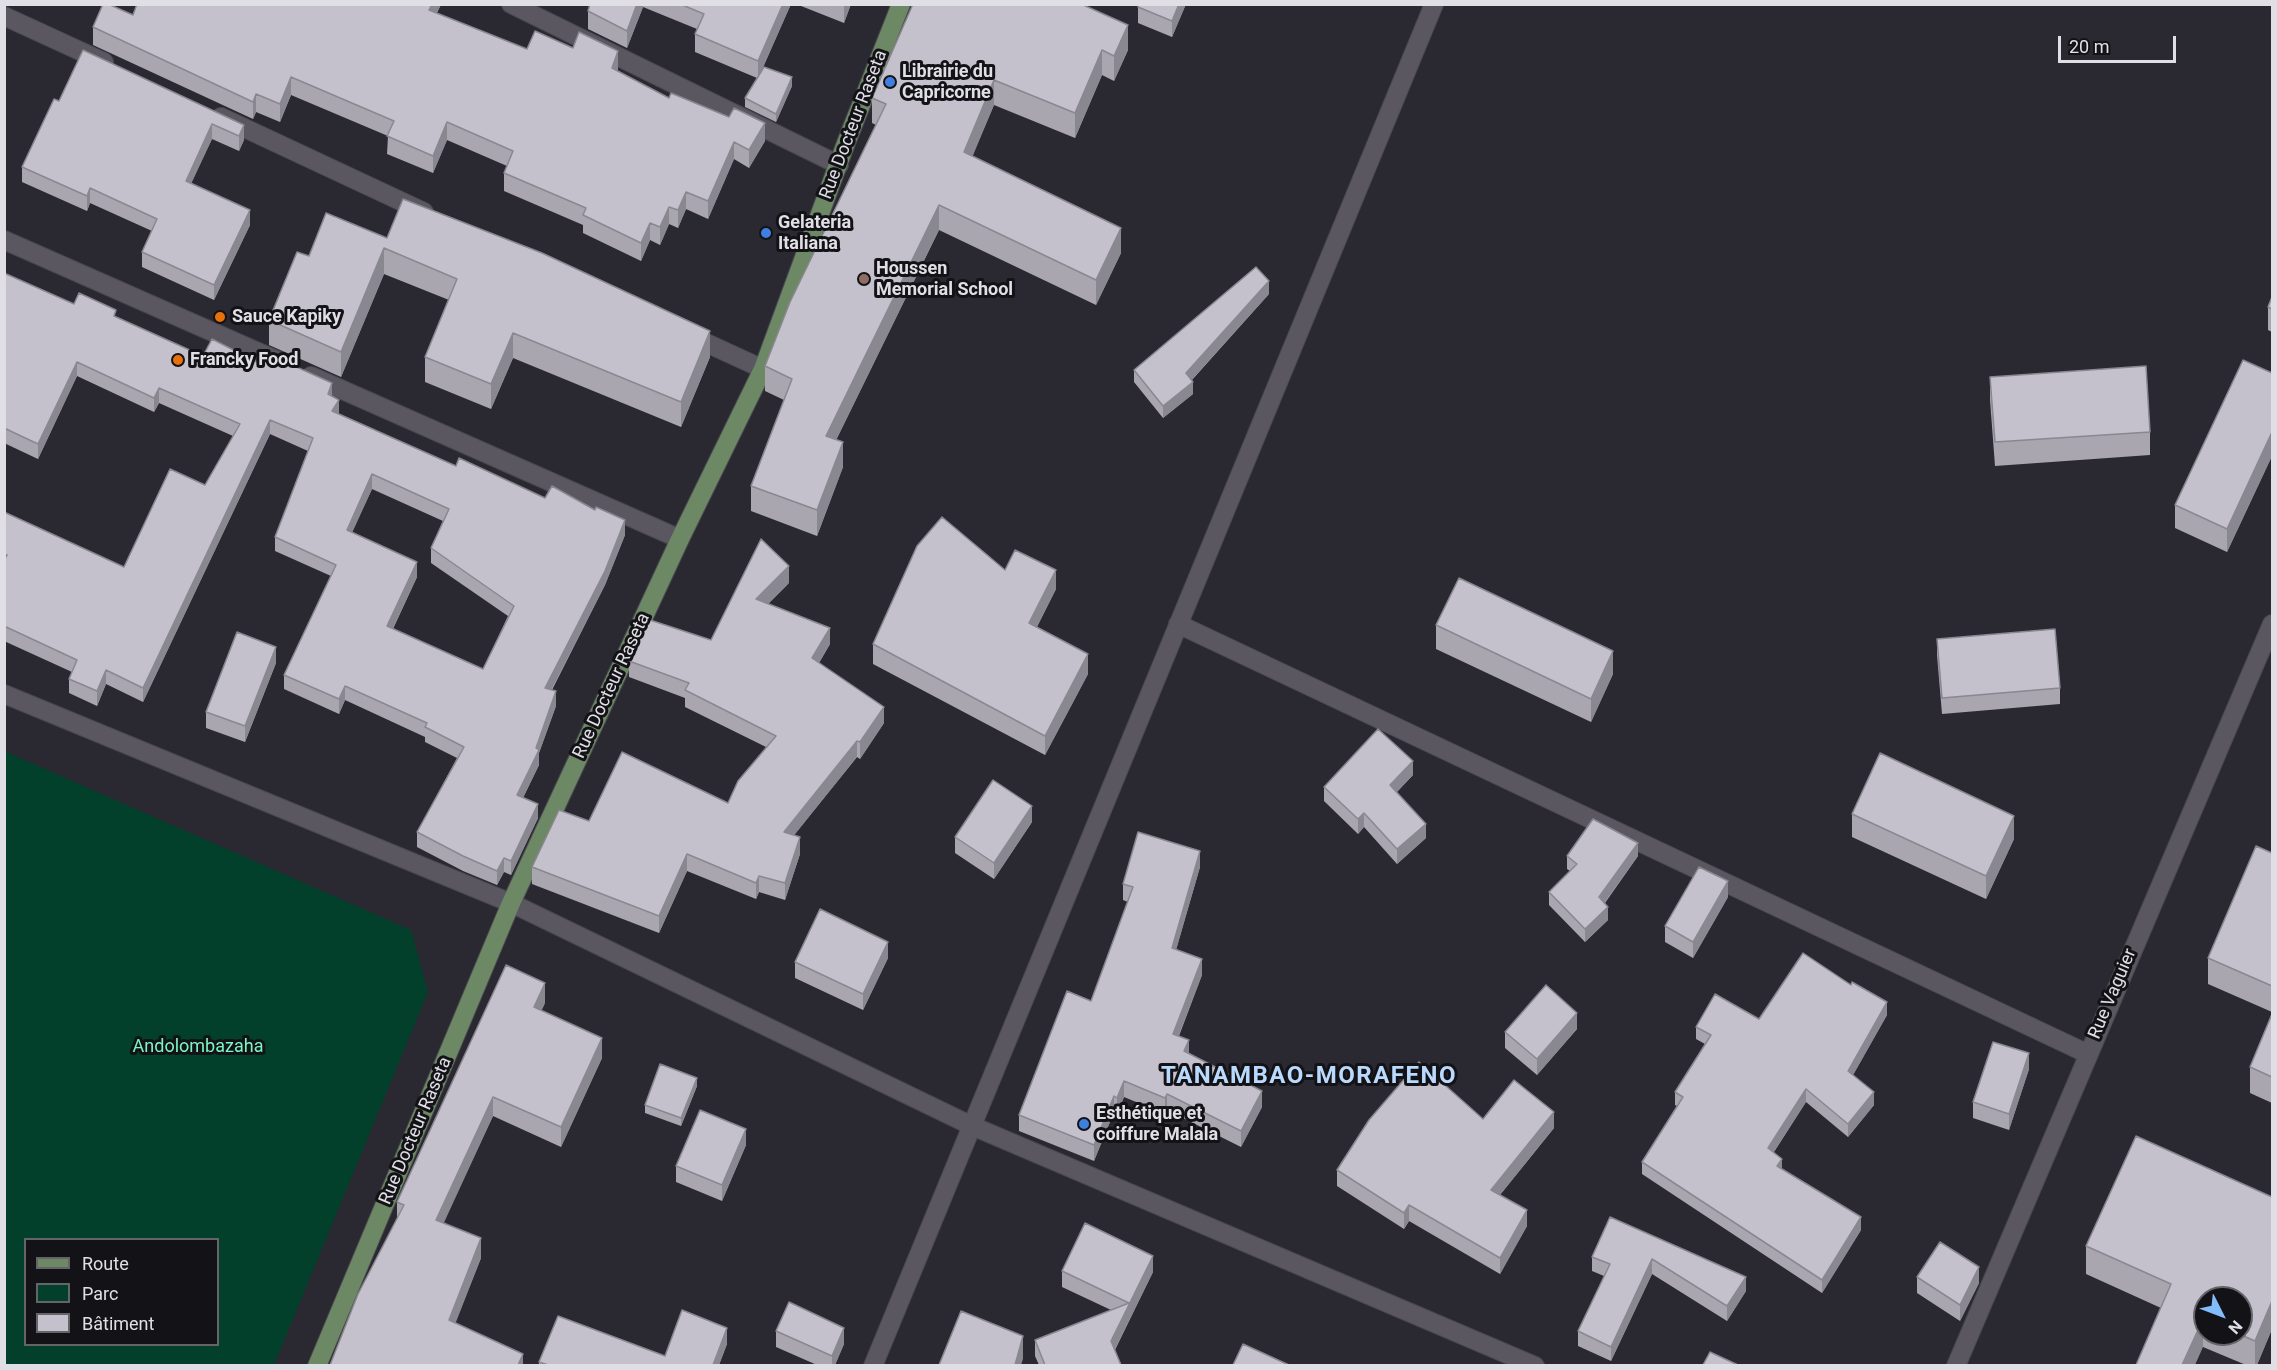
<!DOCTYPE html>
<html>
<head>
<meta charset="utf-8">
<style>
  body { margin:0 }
  #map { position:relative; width:2277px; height:1370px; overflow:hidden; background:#2a2831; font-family:Roboto,sans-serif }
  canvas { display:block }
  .frame { position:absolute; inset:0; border:6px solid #e0dfe5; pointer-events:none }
  .legend { position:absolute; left:24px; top:1238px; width:195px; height:108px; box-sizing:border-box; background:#131216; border:2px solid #656469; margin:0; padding:8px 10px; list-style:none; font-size:18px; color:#e0dfe5 }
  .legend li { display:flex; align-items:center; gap:12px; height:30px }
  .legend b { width:30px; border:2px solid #656469 }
  .north { position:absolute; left:2193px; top:1286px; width:60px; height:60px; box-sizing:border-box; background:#131216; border:2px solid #656469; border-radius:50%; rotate:132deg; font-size:16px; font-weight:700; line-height:24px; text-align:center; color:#e0dfe5 }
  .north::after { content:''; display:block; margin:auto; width:21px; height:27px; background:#82bcfa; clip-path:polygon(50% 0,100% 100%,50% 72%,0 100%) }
  .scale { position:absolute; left:2058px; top:36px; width:118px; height:27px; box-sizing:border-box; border:3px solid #e0dfe5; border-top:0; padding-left:8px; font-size:18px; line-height:21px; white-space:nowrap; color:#e0dfe5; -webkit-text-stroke:4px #131216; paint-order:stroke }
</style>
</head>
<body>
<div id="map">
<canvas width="2277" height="1370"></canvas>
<div class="frame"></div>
<ul class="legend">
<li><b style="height:8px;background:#6d8865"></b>Route</li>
<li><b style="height:16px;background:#02402c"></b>Parc</li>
<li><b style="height:16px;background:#c4c1cd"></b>Bâtiment</li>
</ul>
<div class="north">N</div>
<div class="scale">20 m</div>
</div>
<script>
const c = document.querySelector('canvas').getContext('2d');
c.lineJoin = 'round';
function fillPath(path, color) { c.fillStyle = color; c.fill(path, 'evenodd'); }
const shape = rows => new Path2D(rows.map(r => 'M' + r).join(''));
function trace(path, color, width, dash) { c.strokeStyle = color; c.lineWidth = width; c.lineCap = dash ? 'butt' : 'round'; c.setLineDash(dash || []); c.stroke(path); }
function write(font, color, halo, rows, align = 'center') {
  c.font = font + ' Roboto,sans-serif'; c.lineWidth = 6; c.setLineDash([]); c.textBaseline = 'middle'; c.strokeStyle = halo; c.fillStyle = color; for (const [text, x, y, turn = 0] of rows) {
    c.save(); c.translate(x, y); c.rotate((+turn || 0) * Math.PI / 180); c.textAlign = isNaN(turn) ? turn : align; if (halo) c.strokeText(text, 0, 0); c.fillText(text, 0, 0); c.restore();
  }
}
const green = shape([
  [4,751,411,930,428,992,274,1365,5,1365],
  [26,1240,218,1240,218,1344,26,1344]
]);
const minor = shape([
  [511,4,839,165],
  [4,16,104,62],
  [221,117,424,212],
  [4,240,283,363],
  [689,335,763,369],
  [311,376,680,539],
  [1178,624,2088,1054],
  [4,694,511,903,970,1125,1535,1366],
  [873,1366,1434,4],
  [1956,1366,2272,624]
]);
const major = shape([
  [317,1366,511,903,680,539,763,369,846,143,901,4]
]);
const wall = shape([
  [441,4,437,13,527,49,618,69,618,71,669,98,765,141,749,168,734,159,708,219,686,209,678,228,669,224,660,245,650,240,641,261,583,233,583,225,504,191,504,173,507,166,447,140,433,173,387,154,388,136,291,95,280,122,256,112,253,119,93,45,93,27,133,15],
  [590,4,791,4,760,74,792,86,776,122,745,107,745,98,757,78,695,52,695,34,697,29,643,7,627,48,588,29,588,11],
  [796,4,851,4,844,23],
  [913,4,1128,50,1114,81,1102,75,1075,138,994,105,972,156,1121,253,1096,305,939,230,836,440,843,467,817,536,751,511,751,486,784,400,765,391,765,366,876,125,872,123,872,98],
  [1186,4,1172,37,1138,23,1138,7],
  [2188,4,2216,4,2188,6],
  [59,101,244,125,244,140,239,151,212,139,191,183,250,225,214,300,142,267,142,252,152,231,90,203,87,211,22,182,22,167],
  [387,238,710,357,681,427,513,358,491,409,425,382,425,357,449,300,384,274,341,377,269,345,269,320,309,256],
  [4,273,74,304,116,317,203,356,257,362,332,396,339,414,456,466,625,535,605,585,552,690,556,706,539,753,539,765,523,798,538,818,511,875,504,872,497,885,463,871,417,847,417,832,457,758,425,742,425,737,345,700,339,714,284,689,284,675,331,576,275,551,275,537,308,451,270,434,143,702,106,684,97,706,69,693,69,679,72,672,4,641,4,512,124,567,205,485,233,436,159,403,154,412,77,376,38,459,4,443],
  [372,489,443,521,431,548,431,563,508,616,483,669,393,629,417,577,352,532],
  [1269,294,1192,380,1193,394,1163,418,1134,382,1134,370],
  [2272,297,2272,332,2268,330,2268,307],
  [2272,373,2272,456,2227,552,2175,528,2175,505],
  [1990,377,2150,432,2150,455,1995,466,1990,400],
  [1005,570,1056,589,1037,627,1088,674,1045,755,873,664,873,644],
  [789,583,768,604,830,644,819,663,884,723,860,759,857,757,794,835,800,854,785,900,759,892,756,899,687,871,659,933,532,884,532,867,589,821,728,803,766,747,685,707,685,698,629,677,629,661,711,640],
  [1436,625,1613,674,1591,722,1436,649],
  [1937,639,2060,688,2060,704,1942,714,1937,655],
  [276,663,245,742,206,728,206,712],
  [1413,775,1397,792,1426,838,1397,864,1364,827,1358,834,1324,801,1324,787],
  [1852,814,2014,839,1986,899,1852,837],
  [1032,822,994,879,955,853,955,837],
  [2272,853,2272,1012,2208,984,2208,958],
  [1567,856,1638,856,1605,903,1608,920,1585,942,1549,905,1549,892,1570,871,1567,869],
  [1200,867,1176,950,1202,975,1179,1036,1189,1053,1262,1107,1241,1147,1167,1110,1165,1114,1124,1097,1117,1114,1114,1112,1094,1161,1019,1131,1019,1115,1091,1001,1128,902,1123,900,1123,884],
  [1728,897,1693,958,1665,942,1665,926],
  [888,958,863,1010,795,978,795,962],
  [545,1003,541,1011,602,1058,561,1147,493,1116,443,1223,481,1258,455,1323,523,1365,330,1365,397,1219,397,1202],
  [2272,1014,2272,1103,2250,1093,2250,1067],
  [1887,1015,1853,1075,1874,1105,1848,1137,1806,1102,1774,1152,1782,1169,1861,1230,1822,1293,1642,1174,1642,1162,1677,1106,1675,1105,1675,1092,1705,1044,1696,1039,1696,1027,1759,1019],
  [1577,1029,1537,1075,1505,1048,1505,1032],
  [2029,1069,2009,1130,1973,1118,1973,1102],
  [697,1086,681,1126,645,1113,645,1105],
  [1483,1119,1554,1128,1500,1195,1527,1226,1500,1274,1409,1221,1404,1229,1337,1186,1337,1170],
  [746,1145,722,1201,676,1182,676,1166],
  [2272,1197,2272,1329,2257,1365,2246,1365,2203,1347,2161,1308,2086,1274,2086,1246],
  [2205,1298,2241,1334,2205,1334],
  [1610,1217,1746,1291,1727,1321,1652,1274,1611,1361,1578,1346,1578,1331,1604,1276,1592,1271,1592,1257],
  [1062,1271,1153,1272,1115,1350,1121,1365,1039,1365,1035,1356,1035,1340,1111,1310,1062,1287],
  [1917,1277,1979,1283,1960,1321,1917,1293],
  [776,1331,844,1344,835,1365,817,1365,776,1347],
  [727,1344,719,1365,539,1365,539,1362,665,1356]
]);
const shadedWall = shape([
  [432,4,441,4,441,5,429,27,429,10],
  [637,4,643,4,643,7,627,48,627,31],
  [783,4,791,4,758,79,758,61],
  [844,4,851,4,844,23],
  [1179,4,1186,4,1172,37,1172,21],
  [1128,25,1128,50,1114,81,1114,56],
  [1102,50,1102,75,1075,138,1075,113],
  [618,51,618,69,612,85,612,68],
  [291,77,291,95,280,122,280,104],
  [792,77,792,86,776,122,776,114],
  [994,80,994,105,964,177,964,152],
  [256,94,256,112,253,119,253,102],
  [447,122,447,140,433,173,433,156],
  [765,123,765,141,749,168,749,150],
  [212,124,212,139,186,195,186,181],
  [244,125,244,140,239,151,239,136],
  [734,142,734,159,708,219,708,201],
  [90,188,90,203,87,211,87,196],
  [686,192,686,209,678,228,678,210],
  [939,205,939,230,826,461,826,436],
  [669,207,669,224,660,245,660,227],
  [250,210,250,225,214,300,214,285],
  [650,223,650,240,641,261,641,243],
  [1121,228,1121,253,1096,305,1096,280],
  [384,248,384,274,341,377,341,352],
  [1269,281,1269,294,1186,386,1186,373],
  [710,331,710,357,681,427,681,402],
  [513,333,513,358,491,409,491,384],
  [77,362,77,376,38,459,38,444],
  [1193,382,1193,394,1163,418,1163,406],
  [332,383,332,398,328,394],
  [159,388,159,403,154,412,154,398],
  [339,400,339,414,332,411],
  [270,420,270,434,143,702,143,688],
  [2272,432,2272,456,2227,552,2227,529],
  [843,442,843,467,817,536,817,510],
  [372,474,372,489,347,544,347,530],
  [625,520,625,535,605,585,545,702,545,688],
  [417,562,417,577,387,641,387,626],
  [789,566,789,583,756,616,756,599],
  [1056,570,1056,589,1029,642,1029,623],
  [830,628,830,644,812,675,812,658],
  [276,647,276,663,245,742,245,726],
  [1613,651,1613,674,1591,722,1591,699],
  [1088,654,1088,674,1045,755,1045,736],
  [106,670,106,684,97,706,97,691],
  [345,686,345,700,339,714,339,699],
  [556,691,556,706,539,753,539,765,517,810,517,795,536,748],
  [884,707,884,723,860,759,860,742],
  [857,741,857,757,784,848,784,832],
  [1413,761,1413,775,1390,799,1390,785],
  [538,804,538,818,511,875,511,861],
  [1032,806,1032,822,994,879,994,863],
  [1364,813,1364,827,1358,834,1358,819],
  [2014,816,2014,839,1986,899,1986,876],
  [1426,824,1426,838,1397,864,1397,849],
  [800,837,800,854,785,900,785,883],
  [1638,843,1638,856,1599,910,1599,897],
  [1200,851,1200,867,1172,964,1172,948],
  [687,854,687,871,659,933,659,916],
  [504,858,504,872,497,885,497,871],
  [759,876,759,892,756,899,756,883],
  [1728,881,1728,897,1693,958,1693,942],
  [1608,907,1608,920,1585,942,1585,929],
  [888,942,888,958,863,1010,863,994],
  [1202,959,1202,975,1173,1050,1173,1034],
  [545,983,545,1003,534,1027,534,1007],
  [1887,1002,1887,1015,1848,1084,1848,1071],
  [1577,1013,1577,1029,1537,1075,1537,1059],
  [602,1038,602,1058,561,1147,561,1127],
  [1189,1040,1189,1056,1184,1051],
  [2029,1053,2029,1069,2009,1130,2009,1114],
  [697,1078,697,1086,681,1126,681,1118],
  [1124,1081,1124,1097,1117,1114,1117,1098],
  [1806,1089,1806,1102,1768,1161,1768,1148],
  [1262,1091,1262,1107,1241,1147,1241,1131],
  [1874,1092,1874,1105,1848,1137,1848,1124],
  [1167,1094,1167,1110,1165,1114,1165,1098],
  [1114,1096,1114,1112,1094,1161,1094,1145],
  [493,1097,493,1116,436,1240,436,1220],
  [1554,1112,1554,1128,1491,1206,1491,1190],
  [746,1129,746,1145,722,1201,722,1185],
  [1782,1159,1782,1172,1777,1166],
  [1409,1205,1409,1221,1404,1229,1404,1213],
  [1527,1210,1527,1226,1500,1274,1500,1258],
  [1861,1217,1861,1230,1822,1293,1822,1280],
  [481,1238,481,1258,449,1340,449,1320],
  [1153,1256,1153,1272,1111,1357,1111,1341],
  [1652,1259,1652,1274,1611,1361,1611,1347],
  [1979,1267,1979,1283,1960,1321,1960,1305],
  [1746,1277,1746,1291,1727,1321,1727,1306],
  [2272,1301,2272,1329,2257,1365,2255,1365,2255,1341],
  [2203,1319,2203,1347,2195,1365,2182,1365],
  [727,1328,727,1344,719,1365,713,1365],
  [844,1328,844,1344,835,1365,832,1365,832,1356],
  [1023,1336,1023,1359,1021,1365,1015,1365],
  [523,1354,523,1365,518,1365]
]);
const building = shape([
  [103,4,108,4,133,15,137,4,432,4,429,10,527,49,535,31,573,48,579,32,618,51,612,68,669,98,671,93,729,117,734,108,765,123,749,150,734,142,708,201,686,192,678,210,669,207,660,227,650,223,641,243,583,215,586,208,504,173,513,151,447,122,433,156,387,136,394,121,291,77,280,104,256,94,253,102,93,27,103,4],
  [590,4,637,4,627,31,588,11,590,4],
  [680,4,783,4,758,61,695,34,704,14,680,4],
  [913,4,1081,4,1128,25,1114,56,1102,50,1075,113,994,80,964,152,1121,228,1096,280,939,205,826,436,843,442,817,510,751,486,792,379,765,366,790,302,886,104,872,98,913,4],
  [1139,4,1179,4,1172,21,1138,7,1139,4],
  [83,50,244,125,239,136,212,124,186,181,250,210,214,285,142,252,157,219,90,188,87,196,22,167,54,99,59,101,83,50],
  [764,67,792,77,776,114,745,98,764,67],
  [403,199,542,253,710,331,681,402,513,333,491,384,425,357,457,279,384,248,341,352,269,320,297,252,309,256,326,213,387,238,403,199],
  [1256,267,1269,281,1186,373,1193,382,1163,406,1134,370,1256,267],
  [4,273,74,304,79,293,116,310,114,316,203,356,212,339,257,362,261,351,332,383,328,394,339,400,332,411,456,466,459,458,545,498,552,486,595,510,596,507,625,520,605,571,545,688,556,691,536,748,539,750,517,795,538,804,511,861,504,858,497,871,463,856,417,832,464,747,425,727,427,723,345,686,339,699,284,675,336,565,275,537,313,438,270,420,143,688,106,670,97,691,69,679,77,660,4,626,4,560,7,555,4,554,4,512,124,567,170,469,205,485,240,424,159,388,154,398,77,362,38,444,4,428,4,273],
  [372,474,449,509,431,548,514,606,483,669,387,626,417,562,347,530,372,474],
  [2272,297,2272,309,2268,307,2272,297],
  [2243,360,2272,373,2272,432,2227,529,2175,505,2243,360],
  [2146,366,2150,432,1995,442,1990,377,2146,366],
  [942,517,1005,570,1015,550,1056,570,1029,623,1088,654,1045,736,873,644,917,546,942,517],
  [761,539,789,566,756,599,830,628,812,658,884,707,860,742,857,741,784,832,800,837,785,883,759,876,756,883,687,854,659,916,532,867,559,810,589,821,622,752,728,803,738,781,776,736,685,690,689,683,629,661,647,619,711,640,761,539],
  [1459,578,1613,651,1591,699,1436,625,1459,578],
  [2055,629,2060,688,1942,698,1937,639,2055,629],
  [237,632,276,647,245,726,206,712,237,632],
  [1378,729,1413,761,1390,785,1426,824,1397,849,1364,813,1358,819,1324,787,1378,729],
  [1880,753,2014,816,1986,876,1852,814,1880,753],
  [993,780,1032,806,994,863,955,837,993,780],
  [1593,819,1638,843,1599,897,1608,907,1585,929,1549,892,1577,864,1567,856,1593,819],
  [1138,832,1200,851,1172,948,1202,959,1173,1034,1189,1040,1184,1051,1262,1091,1241,1131,1167,1094,1165,1098,1124,1081,1117,1098,1114,1096,1094,1145,1019,1115,1067,991,1091,1001,1133,887,1123,884,1138,832],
  [2256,846,2272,853,2272,986,2208,958,2256,846],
  [1699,867,1728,881,1693,942,1665,926,1699,867],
  [820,909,888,942,863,994,795,962,820,909],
  [1803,953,1851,985,1852,982,1887,1002,1848,1071,1874,1092,1848,1124,1806,1089,1768,1148,1782,1159,1777,1166,1861,1217,1822,1280,1642,1162,1683,1097,1675,1092,1711,1035,1696,1027,1715,994,1759,1019,1803,953],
  [506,965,545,983,534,1007,602,1038,561,1127,493,1097,436,1220,481,1238,449,1320,523,1354,518,1365,330,1365,358,1294,404,1205,397,1202,506,965],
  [1546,985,1577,1013,1537,1059,1505,1032,1546,985],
  [2272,1014,2272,1077,2250,1067,2272,1014],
  [1993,1042,2029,1053,2009,1114,1973,1102,1993,1042],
  [1419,1062,1483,1119,1514,1080,1554,1112,1491,1190,1527,1210,1500,1258,1409,1205,1404,1213,1337,1170,1369,1120,1419,1062],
  [660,1064,697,1078,681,1118,645,1105,660,1064],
  [700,1110,746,1129,722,1185,676,1166,700,1110],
  [2136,1136,2272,1197,2272,1301,2255,1341,2239,1334,2241,1334,2241,1298,2205,1298,2205,1320,2203,1319,2182,1365,2136,1365,2171,1284,2086,1246,2136,1136],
  [1610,1217,1746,1277,1727,1306,1652,1259,1611,1347,1578,1331,1610,1264,1592,1257,1610,1217],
  [1085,1223,1153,1256,1111,1341,1121,1365,1045,1365,1035,1340,1129,1303,1062,1271,1085,1223],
  [1940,1242,1979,1267,1960,1305,1917,1277,1940,1242],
  [789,1302,844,1328,832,1356,776,1331,789,1302],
  [682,1310,727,1328,713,1365,548,1365,539,1362,558,1316,665,1356,682,1310],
  [961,1311,1023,1336,1015,1365,939,1365,961,1311],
  [1243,1344,1289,1365,1233,1365,1243,1344],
  [1710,1352,1738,1365,1703,1365,1710,1352]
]);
const markers = [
  [890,82,6,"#3f7fe0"],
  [766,233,6,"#3f7fe0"],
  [864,279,6,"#8d6e63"],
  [220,317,6,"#e8710a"],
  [178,360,6,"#e8710a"],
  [1084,1124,6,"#3f7fe0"]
];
const poiNames = [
  ["Librairie du",902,72],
  ["Capricorne",902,93],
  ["Gelateria",778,223],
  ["Italiana",778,244],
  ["Houssen",876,269],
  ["Memorial School",876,290],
  ["Sauce Kapiky",232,317],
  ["Francky Food",190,360],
  ["Esthétique et",1096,1114],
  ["coiffure Malala",1096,1135]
];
const streetNames = [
  ["Rue Docteur Raseta",854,125,-69],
  ["Rue Docteur Raseta",612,686,-65],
  ["Rue Vaguier",2113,994,-67],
  ["Rue Docteur Raseta",416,1131,-67]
];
const parkNames = [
  ["Andolombazaha",198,1047]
];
const districtNames = [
  ["TANAMBAO-MORAFENO",1309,1077]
];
fillPath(green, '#02402c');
trace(minor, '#48474e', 20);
trace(major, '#48474e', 20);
trace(minor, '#5a5761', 18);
trace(major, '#6d8865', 18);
fillPath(wall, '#a9a6b0');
fillPath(shadedWall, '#898790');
fillPath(building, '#c4c1cd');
trace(building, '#898790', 1.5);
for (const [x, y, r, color] of markers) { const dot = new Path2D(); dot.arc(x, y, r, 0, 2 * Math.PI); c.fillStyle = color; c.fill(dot); trace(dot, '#131216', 2); }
write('bold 18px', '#e0dfe5', '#131216', poiNames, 'left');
write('18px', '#e0dfe5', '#131216', streetNames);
write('18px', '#7af6c4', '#131216', parkNames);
c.letterSpacing = '1.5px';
write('bold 24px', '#badafd', '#131216', districtNames);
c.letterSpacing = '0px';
</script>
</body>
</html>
